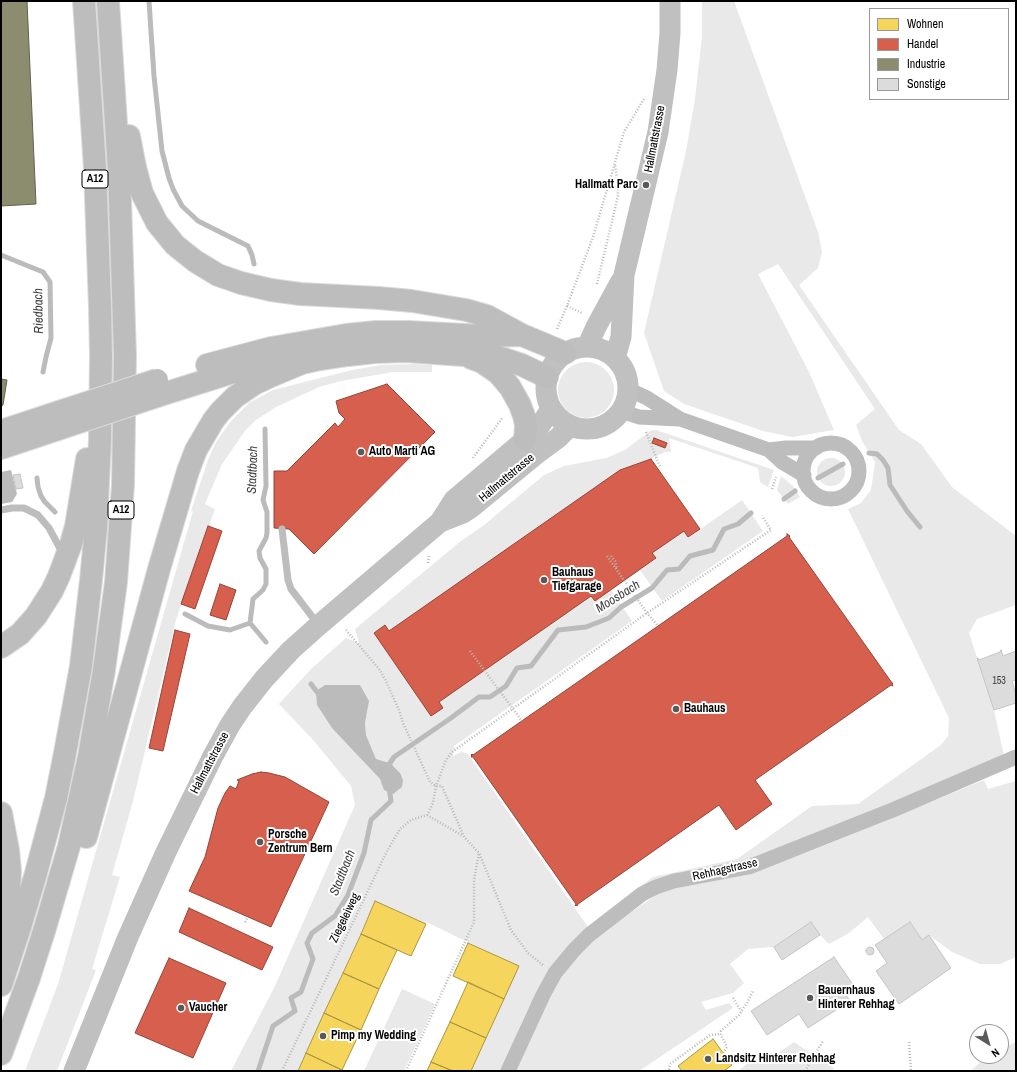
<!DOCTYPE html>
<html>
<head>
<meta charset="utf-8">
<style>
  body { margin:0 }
  #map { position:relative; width:1017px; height:1072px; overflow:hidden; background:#fff; font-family:"Archivo Narrow",sans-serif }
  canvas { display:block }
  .frame { position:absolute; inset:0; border:2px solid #000; pointer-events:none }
  .legend { position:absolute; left:869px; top:8px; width:140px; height:92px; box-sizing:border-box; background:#fff; border:1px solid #999; margin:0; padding:5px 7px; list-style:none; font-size:12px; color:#000 }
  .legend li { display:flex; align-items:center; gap:8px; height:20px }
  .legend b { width:20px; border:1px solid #999 }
  .north { position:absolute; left:969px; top:1024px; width:40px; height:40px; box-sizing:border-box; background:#fff; border:1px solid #999; border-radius:50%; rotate:143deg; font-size:11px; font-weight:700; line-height:16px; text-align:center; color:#000 }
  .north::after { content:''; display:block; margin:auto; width:14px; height:18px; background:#595959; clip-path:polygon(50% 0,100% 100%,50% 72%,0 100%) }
</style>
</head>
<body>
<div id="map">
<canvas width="1017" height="1072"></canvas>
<div class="frame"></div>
<ul class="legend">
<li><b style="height:11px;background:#f6d55c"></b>Wohnen</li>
<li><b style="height:11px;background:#d6604d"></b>Handel</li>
<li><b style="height:11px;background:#8c8c6e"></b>Industrie</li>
<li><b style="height:11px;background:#dcdcdc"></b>Sonstige</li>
</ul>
<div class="north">N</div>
</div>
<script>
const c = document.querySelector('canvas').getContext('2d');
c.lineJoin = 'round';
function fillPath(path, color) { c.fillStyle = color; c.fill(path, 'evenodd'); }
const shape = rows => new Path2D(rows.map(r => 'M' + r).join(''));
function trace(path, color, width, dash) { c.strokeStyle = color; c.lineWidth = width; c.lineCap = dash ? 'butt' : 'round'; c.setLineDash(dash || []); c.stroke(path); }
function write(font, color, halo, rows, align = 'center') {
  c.font = font + ' "Archivo Narrow",sans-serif'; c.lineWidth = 4; c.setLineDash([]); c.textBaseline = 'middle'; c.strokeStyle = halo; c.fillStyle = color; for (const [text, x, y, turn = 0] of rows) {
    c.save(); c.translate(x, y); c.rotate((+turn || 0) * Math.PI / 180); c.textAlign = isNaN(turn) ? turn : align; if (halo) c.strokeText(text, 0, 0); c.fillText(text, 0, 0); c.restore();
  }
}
const green = shape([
  [702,1,734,1,818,232,822,252,818,268,799,285,899,430,921,444,952,487,1016,536,1016,605,977,619,969,633,994,710,1004,756,935,787,745,862,664,878,545,980,526,1013,501,1071,471,1071,518,966,426,922,426,924,375,901,298,1071,231,1071,275,986,355,805,351,786,314,741,279,704,311,669,346,638,359,643,355,629,379,609,461,541,484,525,544,475,564,466,606,458,625,450,650,431,656,430,774,470,768,487,760,482,758,468,669,438,671,452,665,452,651,459,620,470,389,631,385,625,374,633,432,716,443,708,439,702,591,596,595,601,611,590,632,621,454,746,453,756,461,752,467,753,588,927,653,877,737,859,812,806,858,804,941,745,948,736,949,718,848,509,861,503,871,490,875,462,862,441,856,425,875,409,778,264,758,274,809,372,834,430,792,437,763,431,684,404,664,391,644,333,686,151,695,99,702,37],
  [369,701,365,723,366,735,376,759,391,763,384,790,380,779,357,754],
  '558 390a28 28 0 1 1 56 0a28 28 0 1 1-56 0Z',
  [414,364,432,365,432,372,393,372,341,381,319,387,276,407,256,420,245,431,222,464,205,504,215,509,176,620,133,801,112,875,120,877,92,969,96,970,57,1071,25,1071,58,984,193,511,191,511,208,460,216,442,231,421,249,403,273,390,352,370,381,365],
  '817 472a14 14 0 1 1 28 0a14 14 0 1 1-28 0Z',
  [781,476,793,486,800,497,788,504,777,490],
  [742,500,763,531,662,601,640,570,656,559,652,553,684,531,689,537],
  [984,780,988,789,1016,781,1016,957,1000,964,980,964,952,952,929,935,922,940,910,922,884,939,868,917,849,933,829,944,820,935,811,922,774,947,748,949,730,964,744,983,733,993,701,1002,706,1010,729,1003,733,1008,639,1071,515,1071,556,978,587,946,619,920,661,892,686,885,747,875,828,844],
  [402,989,435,1004,404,1071,364,1071],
  [794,1042,834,1068,832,1071,738,1071,761,1053,767,1061],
  [1016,1042,1016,1071,971,1071,985,1057,1001,1056,1001,1049]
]);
const water = shape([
  [11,470,17,494,12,502,1,504,1,472],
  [325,685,360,685,369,701,365,723,366,735,376,759,390,763,400,773,403,780,402,787,393,794,384,790,380,779,332,728,317,705,316,691]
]);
const homes = shape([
  [375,901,426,924,411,956,361,934,375,901],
  [361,934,397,950,379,989,343,973,361,934],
  [468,943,519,966,504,999,453,976,468,943],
  [343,973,379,989,361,1030,324,1013,343,973],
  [468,982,504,999,486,1038,450,1022,468,982],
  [324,1013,361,1030,342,1070,306,1053,324,1013],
  [450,1022,486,1038,471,1071,453,1071,431,1062,450,1022],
  [713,1039,732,1065,724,1071,682,1071,678,1066,713,1039],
  [306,1053,342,1070,342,1071,298,1071,306,1053],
  [431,1062,453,1071,427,1071,431,1062]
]);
const shops = shape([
  [387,384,435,432,314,554,289,529,274,528,274,471,287,471,335,423,338,427,345,419,339,413,336,401,387,384],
  [654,438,667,443,665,448,652,443,654,438],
  [651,459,700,529,688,537,684,531,652,553,656,558,595,601,591,596,439,702,443,708,431,716,374,633,385,625,389,631,620,470,651,459],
  [208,526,222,531,195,609,181,604,208,526],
  [787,534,790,536,789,537,892,683,893,683,892,684,893,686,891,685,755,780,772,804,736,830,719,805,578,904,577,906,576,905,575,906,576,904,473,757,471,757,472,756,471,755,472,754,473,755,658,626,787,536,787,534],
  [220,584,236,590,226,620,210,615,220,584],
  [175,630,190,634,163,751,149,748,175,630],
  [261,772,269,773,285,777,329,802,271,927,189,891,205,857,218,808,225,793,230,786,236,789,239,781,237,780,252,774,261,772],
  [189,908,273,947,262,970,179,932,189,908],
  [169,958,226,983,193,1058,135,1033,169,958]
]);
const industry = shape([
  [1,1,27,1,36,204,1,206,1,1],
  [1,379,7,380,3,405,1,406,1,379]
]);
const stream = shape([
  [149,1,154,76,162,151,169,178,173,189,182,206,198,221,248,246,252,255,254,264],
  [1,255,43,272,50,282,51,338,46,357,43,372],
  [265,429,266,486,263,500,267,512,267,533,266,538,259,551,260,558,266,569,266,584,263,590,253,599,250,623,266,642],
  [869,453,877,454,883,460,888,468,890,485,907,511,920,527],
  [37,478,38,487,41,496,45,502,55,512],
  [818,478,843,464],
  [784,499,795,491],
  [185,614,208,626,230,630,250,623],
  [311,684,320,696],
  [390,769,390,763,394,757,451,718,479,697,490,697,506,686,517,668,531,666,558,630,586,627,609,618,621,607,652,588,667,570,679,569,690,556,713,550,724,529,738,524,751,513],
  [258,1071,273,1026,295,1011,291,998,301,992,313,959,307,943,312,933,335,916,348,895,364,853,371,820,391,801,389,787]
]);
const building = shape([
  [20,474,23,488,16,489,13,475,20,474],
  [1001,650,1003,656,1016,651,1016,680,1012,681,1016,695,1016,703,994,710,977,658,978,658,979,660,1000,652,1001,650],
  [811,922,820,935,782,960,774,947,811,922],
  [910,922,922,940,929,935,951,968,899,1004,876,971,887,963,875,945,910,922],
  '866 951a4 4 0 1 1 8 0a4 4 0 1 1-8 0Z',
  [834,957,856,989,846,995,850,1001,808,1028,799,1014,767,1035,751,1011,834,957]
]);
const path = shape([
  [597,284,618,196,618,189,615,164],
  [567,306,582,313],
  [557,329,567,306,593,237,624,132,644,99],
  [646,432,660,467],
  [473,458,503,417],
  [772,489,776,477],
  [607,556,647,613,658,626],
  [611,556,615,561,617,569],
  [428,563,429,556],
  [346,630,379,669,385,679,399,710,403,723,430,782,436,786,442,786,464,837,479,853,511,930,528,953,543,965],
  [470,651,522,721],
  [427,815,463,836],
  [245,922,248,917],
  [733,998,741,1011],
  [909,1042,911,1071],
  [723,1053,727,1047,721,1035,721,1031,739,1015,747,1003,753,991],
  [282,1071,386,853,400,829,411,820,427,815,433,803,436,786,446,760,452,752,647,613,771,530,762,516],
  [406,1071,474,922,474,880,479,853],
  [666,1071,669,1069,670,1064,710,1035,721,1034],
  [805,1071,823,1041]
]);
const service = shape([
  [1,510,12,508,24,508,38,515,49,528,63,554],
  [282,529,288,580,291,589,317,623]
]);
const minor = shape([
  [628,389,647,398,680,419,769,450,782,462,804,475],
  [621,411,639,417,679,419],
  '803 471a28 28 0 1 1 56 0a28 28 0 1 1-56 0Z',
  [769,450,786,448,816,448],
  [508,1071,543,995,555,973,574,950,589,935,642,894,656,887,674,881,749,867,895,809,1016,757]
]);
const secondary = shape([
  '546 388a41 41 0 1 1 82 0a41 41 0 1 1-82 0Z',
  [587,347,596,327,621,281],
  [615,358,621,337,624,275,658,132,667,70,670,33,670,1],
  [440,522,463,513,472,507,539,452,558,438,569,427],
  [74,1071,128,937,166,852,213,756,230,725,242,707,264,679,291,650,319,625,440,522,454,500,533,433,541,424,551,409]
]);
const motorway = shape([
  [129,136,135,167,142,193,157,223,175,245,195,261,218,275,241,283,271,290,300,294,379,298,412,301,466,310,487,316,522,335,565,353],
  [471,358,482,362,498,373,510,387,520,405,524,416,526,425,525,440],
  [207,365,271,348,346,335,376,332,408,332,485,336,521,335],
  [157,396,230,373,348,355,375,352,406,351,463,355,482,354,501,358,522,365,547,377],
  [1,431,59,412],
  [1,448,58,429],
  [1,647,20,634,36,616,52,591,59,576,71,544,76,526,87,459],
  [1,813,8,850,10,871,9,891,1,948],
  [86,837,159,569,188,471,196,450,213,421,220,412,235,397,254,384,271,376,302,363,320,359],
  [1,985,20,927,36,873,56,798,65,753,81,666,91,580,96,528,100,438,101,356,100,307,95,169,84,1],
  [1,1054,29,978,45,928,69,846,78,806,89,757,104,670,116,582,123,485,125,356,119,169,108,1]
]);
const motorwayBridge = shape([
  [59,412,157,380],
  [58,429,157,396]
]);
const markers = [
  [646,185,4,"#595959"],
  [361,452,4,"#595959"],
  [544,580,4,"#595959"],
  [676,709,4,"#595959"],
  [260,842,4,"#595959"],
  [810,998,4,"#595959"],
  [181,1008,4,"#595959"],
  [323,1036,4,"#595959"],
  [708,1059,4,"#595959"]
];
const numberNames = [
  ["153",999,681]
];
const shields = [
  [95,179,26],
  [121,510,26]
];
const shieldNames = [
  ["A12",95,179],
  ["A12",121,510]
];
const streetNames = [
  ["Hallmattstrasse",655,139,-79],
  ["Hallmattstrasse",507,478,-40],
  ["Hallmattstrasse",210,763,-62],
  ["Rehhagstrasse",725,870,-13],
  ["Ziegeleiweg",345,918,-64]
];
const poiNames = [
  ["Hallmatt Parc",638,185,"right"],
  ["Auto Marti AG",369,452],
  ["Bauhaus",552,573],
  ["Tiefgarage",552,587],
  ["Bauhaus",684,709],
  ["Porsche",268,835],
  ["Zentrum Bern",268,849],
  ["Bauernhaus",818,991],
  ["Hinterer Rehhag",818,1005],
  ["Vaucher",189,1008],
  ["Pimp my Wedding",331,1036],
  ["Landsitz Hinterer Rehhag",716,1059]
];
const waterNames = [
  ["Riedbach",39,311,-91],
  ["Stadtbach",253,470,-88],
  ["Moosbach",618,597,-32],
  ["Stadtbach",343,873,-68]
];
fillPath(green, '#e9e9e9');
fillPath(water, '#bbb');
fillPath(homes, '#f6d55c');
trace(homes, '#ac9540', 1);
fillPath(shops, '#d6604d');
trace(shops, '#964336', 1);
fillPath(industry, '#8c8c6e');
trace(industry, '#62624d', 1);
trace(stream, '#bbb', 5);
fillPath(building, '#dcdcdc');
trace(building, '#c4c4c4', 1);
trace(motorway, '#dbdbdb', 24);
trace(path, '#b8b8b8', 2.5, [1, 2]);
trace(service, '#bdbdbd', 7);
trace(minor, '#bdbdbd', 15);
trace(secondary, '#c0c0c0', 21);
trace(motorway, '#bdbdbd', 22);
trace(motorwayBridge, '#dbdbdb', 24, []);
trace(motorwayBridge, '#bdbdbd', 22);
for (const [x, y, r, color] of markers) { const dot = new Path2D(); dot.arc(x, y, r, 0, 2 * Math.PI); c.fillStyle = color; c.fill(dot); trace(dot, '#fff', 1.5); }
write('10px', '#373737', null, numberNames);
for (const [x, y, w] of shields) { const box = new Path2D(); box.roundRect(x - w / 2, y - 9, w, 18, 3); c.fillStyle = '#fff'; c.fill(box); trace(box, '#000', 1); }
write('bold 11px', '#000', null, shieldNames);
write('12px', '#000', '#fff', streetNames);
write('bold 12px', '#000', '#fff', poiNames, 'left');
write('italic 13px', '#3f3f3f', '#fff', waterNames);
</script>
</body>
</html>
